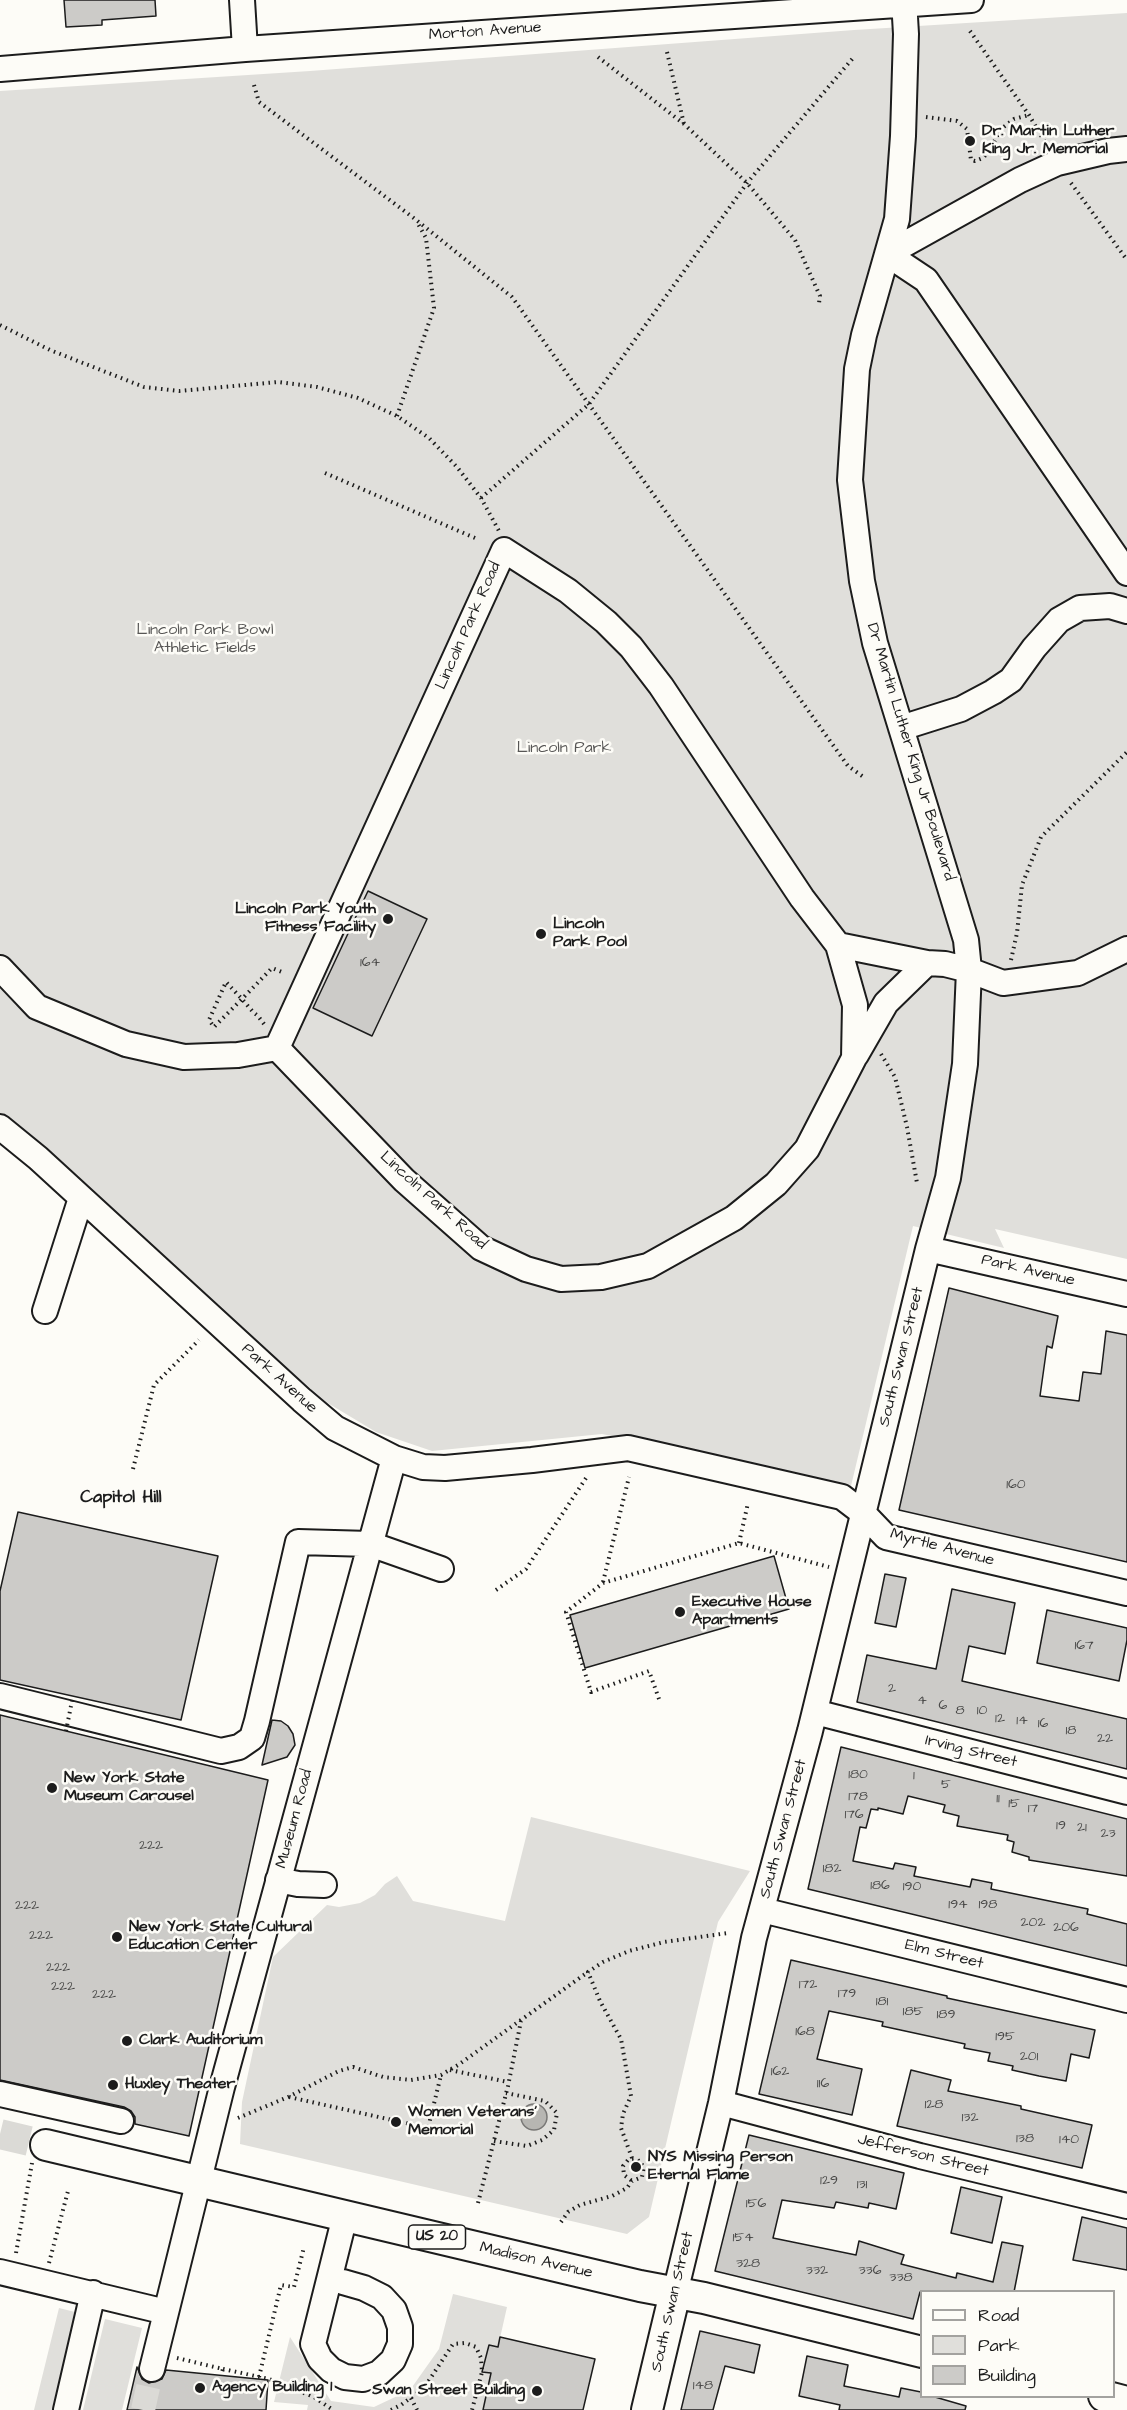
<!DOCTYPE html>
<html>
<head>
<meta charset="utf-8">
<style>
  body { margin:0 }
  #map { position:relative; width:1127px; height:2410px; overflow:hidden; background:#fdfcf7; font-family:"Architects Daughter",sans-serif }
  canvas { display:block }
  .legend { position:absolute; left:920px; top:2290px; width:195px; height:108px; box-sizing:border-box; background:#fdfcf7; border:2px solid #a3a29f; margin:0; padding:8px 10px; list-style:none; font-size:18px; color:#1c1c1c }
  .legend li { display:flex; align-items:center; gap:12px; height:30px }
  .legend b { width:30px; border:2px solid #a3a29f }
</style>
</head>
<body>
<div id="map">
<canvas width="1127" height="2410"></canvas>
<ul class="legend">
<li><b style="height:8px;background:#fdfcf7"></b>Road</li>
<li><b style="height:16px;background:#e0dfdb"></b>Park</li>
<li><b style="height:16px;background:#cccbc8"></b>Building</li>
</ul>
</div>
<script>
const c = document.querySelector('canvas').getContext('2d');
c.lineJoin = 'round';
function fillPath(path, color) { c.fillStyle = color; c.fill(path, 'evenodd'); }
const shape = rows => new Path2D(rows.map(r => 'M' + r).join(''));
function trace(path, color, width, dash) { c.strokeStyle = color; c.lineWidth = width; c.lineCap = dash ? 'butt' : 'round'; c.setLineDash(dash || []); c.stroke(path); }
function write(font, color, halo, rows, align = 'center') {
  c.font = font + ' "Architects Daughter",sans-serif'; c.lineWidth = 5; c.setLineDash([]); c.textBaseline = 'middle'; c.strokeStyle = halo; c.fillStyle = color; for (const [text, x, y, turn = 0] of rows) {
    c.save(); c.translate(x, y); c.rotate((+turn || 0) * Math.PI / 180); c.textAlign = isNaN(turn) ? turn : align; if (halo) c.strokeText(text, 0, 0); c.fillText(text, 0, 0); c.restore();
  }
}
const green = shape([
  [1127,13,1127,1259,995,1229,1004,1248,913,1226,851,1486,602,1434,432,1451,376,1432,326,1402,0,1117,0,91,310,71,854,30],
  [531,1817,750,1871,718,1922,649,2217,627,2234,240,2144,242,2102,273,1957,327,1905,339,1907,360,1903,375,1895,385,1884,397,1876,413,1901,505,1921],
  [453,2294,507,2307,498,2347,489,2345,482,2370,491,2373,483,2410,307,2410,308,2405,274,2402,290,2337,331,2401,374,2407,410,2390,439,2349],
  [59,2308,75,2312,52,2410,34,2410],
  [105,2319,142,2328,122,2410,83,2410]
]);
const water = shape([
  '521 2117a13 13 0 1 1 26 0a13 13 0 1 1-26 0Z'
]);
const building = shape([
  [64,0,155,0,156,16,102,20,102,25,66,27,64,0],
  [368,891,427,919,372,1036,313,1008,368,891],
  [949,1288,1058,1316,1052,1348,1047,1346,1040,1396,1079,1401,1083,1372,1101,1374,1106,1331,1127,1335,1127,1562,899,1510,949,1288],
  [18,1512,218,1556,181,1720,0,1680,0,1591,18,1512],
  [774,1556,789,1609,585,1668,570,1615,774,1556],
  [885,1574,906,1578,896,1627,875,1623,885,1574],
  [952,1589,1015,1603,1005,1654,969,1646,962,1681,1127,1719,1127,1769,857,1702,867,1655,936,1669,952,1589],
  [1047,1610,1127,1628,1127,1640,1119,1681,1037,1663,1047,1610],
  [0,1715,268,1780,189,2136,135,2124,135,2117,131,2111,124,2107,0,2080,0,1715],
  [272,1720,281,1721,288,1726,293,1734,295,1745,287,1757,262,1765,272,1720],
  [841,1747,1127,1819,1127,1876,1029,1860,1029,1857,1012,1852,1014,1842,1007,1840,1008,1835,957,1826,959,1816,943,1812,945,1805,908,1796,903,1814,878,1808,878,1810,871,1809,866,1828,860,1827,853,1861,893,1869,895,1863,916,1867,914,1876,970,1887,972,1879,992,1883,991,1889,1088,1909,1087,1914,1127,1924,1127,1966,808,1889,841,1747],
  [791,1960,947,1996,947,1998,1095,2030,1089,2058,1071,2054,1066,2081,1039,2076,1012,2070,1013,2066,988,2061,990,2053,964,2048,965,2044,882,2026,883,2022,829,2011,817,2059,862,2069,852,2115,759,2094,791,1960],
  [911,2070,951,2080,948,2091,1021,2106,1021,2109,1092,2125,1082,2168,897,2126,911,2070],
  [749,2135,904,2173,896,2209,869,2203,868,2208,836,2202,834,2208,782,2200,773,2238,856,2255,859,2241,904,2255,901,2264,956,2278,957,2273,993,2282,1002,2242,1023,2246,1014,2292,920,2292,913,2319,715,2271,749,2135],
  [961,2187,1002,2197,992,2243,951,2233,961,2187],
  [1082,2217,1127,2228,1127,2270,1073,2260,1082,2217],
  [700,2331,760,2345,754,2373,725,2366,713,2410,681,2410,700,2331],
  [500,2337,595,2359,583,2410,483,2410,491,2373,482,2372,489,2345,498,2347,500,2337],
  [807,2356,848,2365,844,2386,899,2397,901,2388,921,2392,921,2397,935,2397,966,2406,965,2410,839,2410,840,2405,799,2396,807,2356],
  [137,2367,142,2379,149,2383,162,2379,166,2370,268,2380,266,2410,127,2410,137,2367]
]);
const minorTunnel = shape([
  [143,2410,152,2369]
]);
const majorTunnel = shape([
  [0,2134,46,2145]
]);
const path = shape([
  [970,31,1029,115,1046,144],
  [667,52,684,124],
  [598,57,684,124,747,183,795,240,820,296,819,303],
  [254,85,259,102,415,219,512,297,848,766,865,778],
  [926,117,957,121,967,129,971,160,975,161,983,158,989,151,1001,129,1014,119,1029,115],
  [1071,183,1127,260],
  [0,325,50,350,144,387,179,391,278,382,317,387,358,398,397,416,429,438,457,467,481,498,499,531],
  [397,416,434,308,426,238,417,222],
  [325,473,475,538],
  [481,498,589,404,747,183,853,58],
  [1011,960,1017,933,1022,885,1041,837,1127,752],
  [264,1024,258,1016,253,1012,242,999,226,982,209,1020,214,1027,242,999,272,968,282,972],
  [881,1054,895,1077,907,1127,917,1183],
  [133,1469,154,1385,199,1340],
  [739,1543,748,1503],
  [603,1582,629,1477],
  [496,1590,526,1569,588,1475],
  [659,1699,649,1671,591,1692,566,1612,603,1583,739,1543,829,1567],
  [450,2070,508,2082],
  [289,2097,428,2128,441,2075],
  [238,2118,288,2097,339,2071,353,2067,383,2077,411,2080,441,2075,458,2065,588,1972],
  [494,2141,527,2146,542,2140,554,2130,557,2113,545,2101,506,2093],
  [632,2158,621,2128,623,2114,631,2096,621,2039,600,2001,588,1972,603,1962,629,1951,664,1942,728,1933],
  [478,2203,508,2086,521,2021],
  [561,2222,568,2212,580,2205,612,2196,627,2188,632,2181,642,2177,644,2167,637,2159,628,2160,623,2166,624,2175,632,2181],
  [16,2253,32,2163],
  [49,2263,68,2191],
  [177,2358,223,2369,221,2375],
  [223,2369,269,2379,314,2397,333,2410],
  [259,2377,281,2285,294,2287,304,2247],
  [411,2398,417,2410],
  [391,2410,401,2405,424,2388,453,2344,465,2343,476,2347,481,2358,482,2372,472,2410]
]);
const minor = shape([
  [242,0,245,49],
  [0,69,245,49,971,0],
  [1127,149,1108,151,1057,163,1020,180,887,254,926,280,1127,573],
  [901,728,961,709,993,692,1011,680,1034,648,1059,620,1080,608,1110,606,1127,611],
  [0,968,37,1007,126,1044,184,1057,238,1055,277,1048,404,1180,481,1248,526,1269,561,1279,601,1277,648,1266,734,1218,776,1184,807,1149,854,1058,855,1005,838,945],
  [277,1048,504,550,568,591,606,622,631,647,661,686,802,898,838,945,927,963,945,964,969,970,1003,983,1078,973,1127,949],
  [856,1055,886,1003,927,963],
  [0,1127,38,1158,302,1400,335,1428,394,1458,423,1467,445,1468,532,1460,628,1448,842,1497,863,1513,886,1537,1127,1593],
  [928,1249,1127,1294],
  [45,1311,81,1198],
  [0,1696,221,1751,239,1747,252,1738,257,1721,298,1542,370,1544,441,1569],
  [815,1712,1127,1792],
  [278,1880,298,1884,324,1885],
  [762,1910,1127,2000],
  [0,2094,121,2121],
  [721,2103,920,2156,1127,2206],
  [0,2272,166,2312],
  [343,2282,364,2288,382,2297,394,2310,400,2327,400,2344,393,2360,379,2373,363,2379,345,2377,331,2370,320,2359,313,2344,345,2216],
  [675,2293,721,2103,754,1938,810,1731,928,1249,948,1178,965,1064,969,970,966,940,875,643,862,581,850,480,857,369,864,335,897,219,903,136,906,34,904,0],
  [152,2369,222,2087,394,1458],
  [66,2410,93,2293]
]);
const major = shape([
  [46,2145,640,2286,704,2298,922,2352],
  [1104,2396,1127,2402],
  [647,2410,675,2293]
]);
const pathBridge = shape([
  [66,1731,73,1696]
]);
const markers = [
  [970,141,6,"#1c1c1c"],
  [388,919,6,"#1c1c1c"],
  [541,934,6,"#1c1c1c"],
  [680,1612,6,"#1c1c1c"],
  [52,1788,6,"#1c1c1c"],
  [117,1937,6,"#1c1c1c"],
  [127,2041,6,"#1c1c1c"],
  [113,2085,6,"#1c1c1c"],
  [396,2122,6,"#1c1c1c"],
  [636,2167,6,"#1c1c1c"],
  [200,2388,6,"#1c1c1c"],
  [537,2391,6,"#1c1c1c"]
];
const numberNames = [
  ["164",370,963],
  ["160",1016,1485],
  ["167",1084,1646],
  ["2",892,1689],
  ["4",922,1701],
  ["6",943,1706],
  ["8",960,1711],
  ["10",982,1711],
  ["12",1000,1719],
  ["14",1022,1721],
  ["16",1043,1724],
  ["18",1071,1731],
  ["22",1105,1739],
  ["180",858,1775],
  ["1",914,1776],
  ["5",946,1785],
  ["178",858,1797],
  ["11",998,1799],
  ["15",1014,1804],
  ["17",1033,1809],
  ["176",854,1815],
  ["19",1061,1826],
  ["21",1082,1828],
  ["23",1108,1834],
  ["222",151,1846],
  ["182",832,1869],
  ["186",880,1886],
  ["190",912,1887],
  ["194",958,1905],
  ["198",988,1905],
  ["222",27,1906],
  ["202",1033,1923],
  ["206",1066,1928],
  ["222",41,1936],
  ["222",58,1968],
  ["172",808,1985],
  ["222",63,1987],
  ["179",847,1994],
  ["222",104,1995],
  ["181",882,2002],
  ["185",913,2012],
  ["189",946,2015],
  ["168",805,2032],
  ["195",1005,2037],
  ["201",1029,2057],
  ["162",780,2072],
  ["116",823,2084],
  ["128",934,2105],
  ["132",970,2118],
  ["138",1025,2139],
  ["140",1069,2140],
  ["129",829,2181],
  ["131",862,2185],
  ["156",756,2204],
  ["154",743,2238],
  ["328",748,2264],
  ["332",817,2271],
  ["336",870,2271],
  ["338",901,2278],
  ["148",703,2386]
];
const shields = [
  [437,2237,57]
];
const shieldNames = [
  ["US 20",437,2237]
];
const streetNames = [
  ["Morton Avenue",485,32,-4],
  ["Lincoln Park Road",469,626,-66],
  ["Dr Martin Luther King Jr Boulevard",910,752,73],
  ["Lincoln Park Road",433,1201,42],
  ["Park Avenue",1028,1271,13],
  ["South Swan Street",902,1357,-76],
  ["Park Avenue",279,1379,42],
  ["Myrtle Avenue",942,1548,15],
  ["Irving Street",971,1752,14],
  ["Museum Road",295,1819,-75],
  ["South Swan Street",784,1829,-75],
  ["Elm Street",944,1955,14],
  ["Jefferson Street",923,2156,14],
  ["Madison Avenue",536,2261,13],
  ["South Swan Street",673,2302,-77]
];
const poiNames = [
  ["Dr. Martin Luther",982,132],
  ["King Jr. Memorial",982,150],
  ["Lincoln Park Youth",376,910,"right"],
  ["Fitness Facility",376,928,"right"],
  ["Lincoln",553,925],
  ["Park Pool",553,943],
  ["Executive House",692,1603],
  ["Apartments",692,1621],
  ["New York State",64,1779],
  ["Museum Carousel",64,1797],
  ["New York State Cultural",129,1928],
  ["Education Center",129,1946],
  ["Clark Auditorium",139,2041],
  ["Huxley Theater",125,2085],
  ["Women Veterans'",408,2113],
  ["Memorial",408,2131],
  ["NYS Missing Person",648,2158],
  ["Eternal Flame",648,2176],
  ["Agency Building 1",212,2388],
  ["Swan Street Building",525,2391,"right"]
];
const parkNames = [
  ["Lincoln Park Bowl",205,631],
  ["Athletic Fields",205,649],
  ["Lincoln Park",564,749]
];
const neighbourhoodNames = [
  ["Capitol Hill",121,1498]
];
fillPath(green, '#e0dfdb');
fillPath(water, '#b7b6b2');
trace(water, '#797876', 1.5);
fillPath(building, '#cccbc8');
trace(building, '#1c1c1c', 1.5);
trace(minorTunnel, '#dbdad6', 24, [24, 12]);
trace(majorTunnel, '#dbdad6', 30, [30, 15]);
trace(minor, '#1c1c1c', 28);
trace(major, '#1c1c1c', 34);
trace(path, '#1c1c1c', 4, [1.5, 4.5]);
trace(minor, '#fdfcf7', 24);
trace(major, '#fdfcf7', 30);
trace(pathBridge, '#1c1c1c', 4, [1.5, 4.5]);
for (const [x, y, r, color] of markers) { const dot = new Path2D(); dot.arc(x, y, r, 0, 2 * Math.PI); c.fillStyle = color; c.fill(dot); trace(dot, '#fdfcf7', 2); }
write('14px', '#484847', null, numberNames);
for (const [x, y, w] of shields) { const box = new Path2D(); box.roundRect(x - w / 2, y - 12, w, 24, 4.5); c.fillStyle = '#fdfcf7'; c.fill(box); trace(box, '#1c1c1c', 1.5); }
write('bold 15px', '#1c1c1c', null, shieldNames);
write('16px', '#1c1c1c', '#fdfcf7', streetNames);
write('bold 16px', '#1c1c1c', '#fdfcf7', poiNames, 'left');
write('16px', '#575655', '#fdfcf7', parkNames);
write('bold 18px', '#1c1c1c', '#fdfcf7', neighbourhoodNames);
</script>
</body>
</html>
